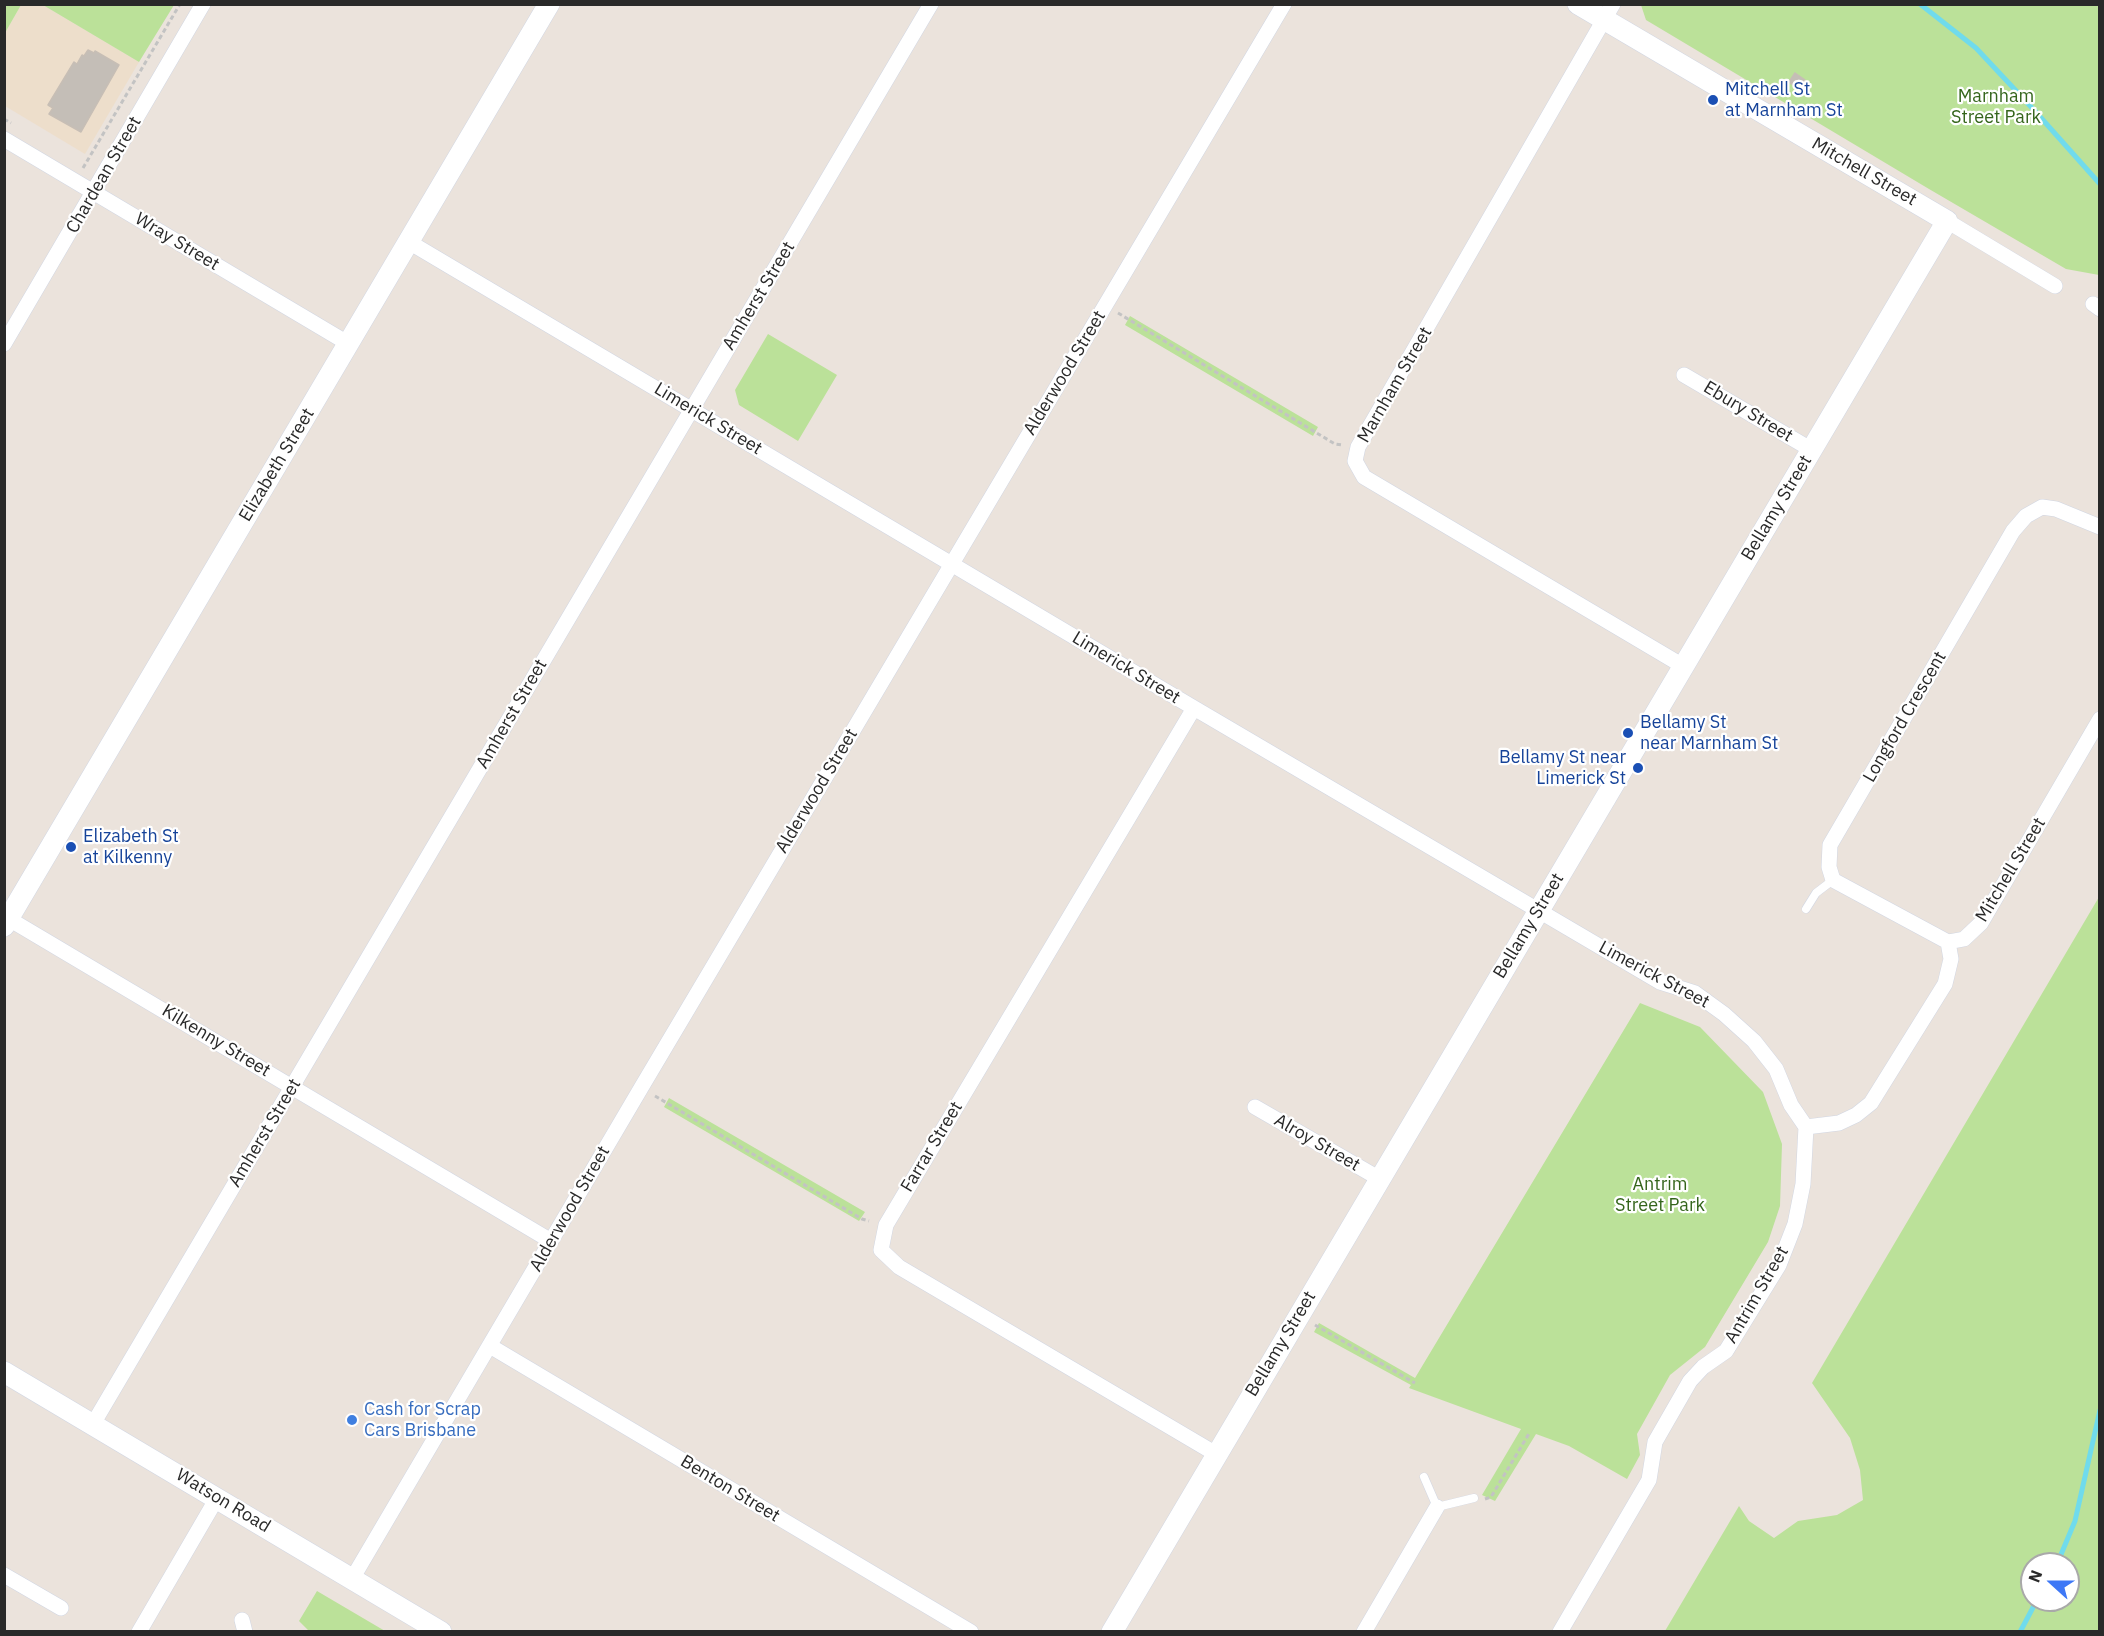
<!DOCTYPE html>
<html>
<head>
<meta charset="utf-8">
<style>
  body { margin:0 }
  #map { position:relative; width:2104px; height:1636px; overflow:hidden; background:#ebe3dc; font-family:"IBM Plex Sans",sans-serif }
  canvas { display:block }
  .frame { position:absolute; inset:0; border:6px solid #292929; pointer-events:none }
  .north { position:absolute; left:2020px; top:1552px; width:60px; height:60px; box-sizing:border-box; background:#fff; border:2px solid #a9a9a9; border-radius:50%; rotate:291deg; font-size:16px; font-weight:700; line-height:24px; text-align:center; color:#292929 }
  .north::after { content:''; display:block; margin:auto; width:21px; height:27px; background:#3e78f6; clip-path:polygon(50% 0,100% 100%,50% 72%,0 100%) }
</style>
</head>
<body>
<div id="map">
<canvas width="2104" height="1636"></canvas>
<div class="frame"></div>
<div class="north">N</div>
</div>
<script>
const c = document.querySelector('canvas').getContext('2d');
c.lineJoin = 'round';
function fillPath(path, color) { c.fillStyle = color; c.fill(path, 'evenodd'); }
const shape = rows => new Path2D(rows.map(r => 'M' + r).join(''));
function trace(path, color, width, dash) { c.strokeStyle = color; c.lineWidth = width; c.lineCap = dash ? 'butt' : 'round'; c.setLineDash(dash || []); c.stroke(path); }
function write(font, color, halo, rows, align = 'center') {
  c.font = font + ' "IBM Plex Sans",sans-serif'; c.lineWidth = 4.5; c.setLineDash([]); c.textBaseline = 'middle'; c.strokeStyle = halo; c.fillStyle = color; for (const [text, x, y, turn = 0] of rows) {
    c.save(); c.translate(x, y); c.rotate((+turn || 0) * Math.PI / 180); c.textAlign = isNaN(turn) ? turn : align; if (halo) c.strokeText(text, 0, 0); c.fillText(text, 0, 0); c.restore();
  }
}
const education = shape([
  [21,5,43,5,139,62,85,154,5,106,5,33]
]);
const green = shape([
  [5,4,21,5,5,33,4,5],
  [43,5,174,5,139,62],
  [1641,5,2099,5,2099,275,2066,269,1929,189,1646,20],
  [1130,316,1318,427,1313,436,1125,325],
  [768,334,837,375,798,441,739,405,735,390],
  [2099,897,2099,1631,1665,1631,1739,1506,1749,1521,1774,1538,1798,1521,1837,1515,1863,1500,1860,1470,1850,1438,1812,1383],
  [2032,1564,2068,1564,2068,1600,2032,1600],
  [1640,1003,1700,1027,1763,1092,1782,1144,1780,1206,1768,1242,1705,1347,1670,1375,1637,1434,1640,1455,1627,1479,1569,1446,1536,1434,1495,1501,1482,1495,1521,1429,1409,1388,1411,1385,1314,1332,1319,1323,1415,1378],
  [669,1098,865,1212,859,1221,664,1107],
  [317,1591,385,1631,309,1631,299,1621]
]);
const stream = shape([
  [1920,4,1976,48,2034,110,2100,184],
  [2057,1564,2075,1521,2100,1410],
  [2020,1632,2037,1600]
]);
const building = shape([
  [88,50,94,53,95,51,119,65,81,132,49,114,53,108,48,105,74,62,77,64,82,55,84,56,88,50],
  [1795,73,1805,80,1798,89,1789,82,1795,73]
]);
const path = shape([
  [4,119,11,123],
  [83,168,180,4],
  [1118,313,1335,444,1342,445],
  [655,1096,862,1219,869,1221],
  [1315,1325,1415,1383],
  [1485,1499,1491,1497,1530,1432]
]);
const lane = shape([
  [1806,909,1816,893,1833,880],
  [1424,1477,1437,1507,1474,1498]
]);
const street = shape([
  [1613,4,1358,447,1355,461,1364,477,1683,666],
  [4,139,349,344],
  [1947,221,2055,286],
  [409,242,1194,708,1660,982,1695,993,1724,1014,1754,1041,1776,1069,1791,1105,1806,1127],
  [2093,304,2100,309],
  [4,344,203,4],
  [1684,375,1812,450],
  [1194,708,886,1225,881,1250,899,1267,1216,1454],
  [4,916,551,1241],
  [1948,942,1833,880,1829,867,1830,845,2013,531,2026,516,2042,507,2056,509,2100,527],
  [1255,1107,1380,1179],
  [1806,1127,1839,1123,1856,1115,1871,1103,1945,984,1951,959,1948,942,1964,939,1981,923,2100,719],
  [490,1346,971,1632],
  [93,1424,931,4],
  [4,1575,61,1608],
  [352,1579,641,1088,1284,4],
  [242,1620,245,1632],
  [139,1632,217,1498],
  [1364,1632,1437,1507],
  [1560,1632,1649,1480,1655,1442,1690,1381,1703,1367,1726,1351,1779,1265,1795,1224,1803,1184,1806,1127]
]);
const secondary = shape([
  [4,926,549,4],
  [4,1372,441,1632],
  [1112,1632,1947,221,1578,4]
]);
const markers = [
  [1713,100,6,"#1a4fb4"],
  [1628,733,6,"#1a4fb4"],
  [1638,768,6,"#1a4fb4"],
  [71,847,6,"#1a4fb4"],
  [352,1420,6,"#3f7fe0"]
];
const transitNames = [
  ["Mitchell St",1725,90],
  ["at Marnham St",1725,111],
  ["Bellamy St",1640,723],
  ["near Marnham St",1640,744],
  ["Bellamy St near",1626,758,"right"],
  ["Limerick St",1626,779,"right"],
  ["Elizabeth St",83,837],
  ["at Kilkenny",83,858]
];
const parkNames = [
  ["Marnham",1996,97],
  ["Street Park",1996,118],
  ["Antrim",1660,1185],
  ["Street Park",1660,1206]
];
const streetNames = [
  ["Mitchell Street",1864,172,30],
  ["Chardean Street",104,175,-60],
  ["Wray Street",177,242,31],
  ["Amherst Street",759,296,-59],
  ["Alderwood Street",1065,373,-59],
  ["Marnham Street",1395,385,-60],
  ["Ebury Street",1748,412,31],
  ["Limerick Street",708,419,31],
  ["Elizabeth Street",277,465,-59],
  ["Bellamy Street",1777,508,-59],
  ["Limerick Street",1126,668,31],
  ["Amherst Street",512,714,-60],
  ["Longford Crescent",1905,717,-60],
  ["Alderwood Street",817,791,-59],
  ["Mitchell Street",2011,870,-59],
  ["Bellamy Street",1529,926,-59],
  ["Limerick Street",1654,975,28],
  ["Kilkenny Street",216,1041,31],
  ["Amherst Street",265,1133,-59],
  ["Alroy Street",1317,1143,30],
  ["Farrar Street",932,1147,-59],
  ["Alderwood Street",570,1209,-60],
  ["Antrim Street",1757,1295,-60],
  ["Bellamy Street",1281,1344,-59],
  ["Benton Street",730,1489,31],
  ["Watson Road",223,1501,31]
];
const shopNames = [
  ["Cash for Scrap",364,1410],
  ["Cars Brisbane",364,1431]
];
fillPath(education, '#eddecb');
fillPath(green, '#bbe199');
trace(stream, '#70dbec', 5);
fillPath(building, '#c4beb7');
trace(building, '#c7beb5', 1.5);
trace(lane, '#d1d6e2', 9);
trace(street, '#d1d6e2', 16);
trace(secondary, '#d1d6e2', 22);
trace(path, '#c3c3c3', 3, [4.5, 3]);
trace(lane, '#fff', 8);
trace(street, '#fff', 15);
trace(secondary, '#fff', 21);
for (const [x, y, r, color] of markers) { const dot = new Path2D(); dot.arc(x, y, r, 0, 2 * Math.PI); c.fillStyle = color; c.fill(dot); trace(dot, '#fff', 2); }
write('18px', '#164399', '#fff', transitNames, 'left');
write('18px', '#34651b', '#fff', parkNames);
write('18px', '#292929', '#fff', streetNames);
write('18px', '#366cbe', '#fff', shopNames, 'left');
</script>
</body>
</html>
